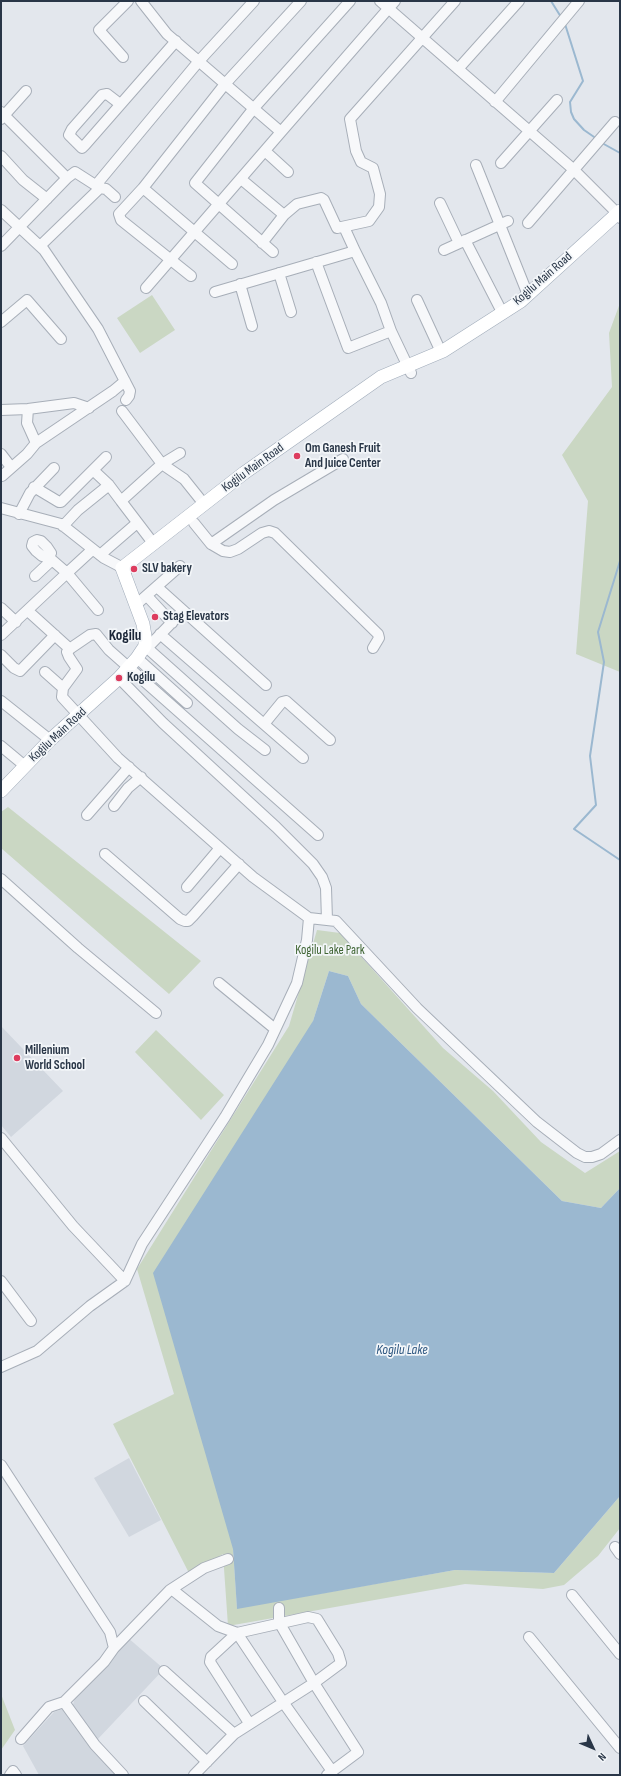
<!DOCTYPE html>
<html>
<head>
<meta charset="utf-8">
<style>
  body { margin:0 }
  #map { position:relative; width:621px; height:1776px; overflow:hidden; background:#e3e7ed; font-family:"Sofia Sans Condensed",sans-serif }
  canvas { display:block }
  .frame { position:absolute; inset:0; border:2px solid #293647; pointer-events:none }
  .north { position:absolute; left:573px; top:1728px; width:40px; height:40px; -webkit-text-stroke:3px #f3f6f9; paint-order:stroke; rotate:134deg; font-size:11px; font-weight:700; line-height:16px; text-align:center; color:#293647 }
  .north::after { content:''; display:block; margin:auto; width:14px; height:18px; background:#293647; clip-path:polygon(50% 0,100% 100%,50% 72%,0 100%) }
</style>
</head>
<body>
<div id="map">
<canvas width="621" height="1776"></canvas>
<div class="frame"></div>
<div class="north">N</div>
</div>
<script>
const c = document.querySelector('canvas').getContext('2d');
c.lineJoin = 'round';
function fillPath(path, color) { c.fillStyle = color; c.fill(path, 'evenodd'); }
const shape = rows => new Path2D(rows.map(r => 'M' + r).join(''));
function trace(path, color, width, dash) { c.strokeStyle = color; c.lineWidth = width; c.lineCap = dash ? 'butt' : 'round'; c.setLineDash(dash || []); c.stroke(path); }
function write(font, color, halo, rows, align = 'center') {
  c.font = font + ' "Sofia Sans Condensed",sans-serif'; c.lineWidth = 3.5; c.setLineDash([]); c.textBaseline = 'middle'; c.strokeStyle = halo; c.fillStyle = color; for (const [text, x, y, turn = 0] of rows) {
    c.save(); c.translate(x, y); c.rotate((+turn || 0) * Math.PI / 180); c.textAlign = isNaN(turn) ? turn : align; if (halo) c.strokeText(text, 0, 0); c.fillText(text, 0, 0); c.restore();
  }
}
const built = shape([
  [1,1026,63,1091,11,1137,1,1125],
  [129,1458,161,1520,129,1537,94,1478],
  [127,1637,164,1669,97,1740,72,1708,75,1698],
  [63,1709,91,1747,115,1775,39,1775,23,1746,54,1712]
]);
const green = shape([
  [152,295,175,330,140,353,117,318],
  [620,303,620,672,576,654,588,501,562,455,612,387,609,333],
  [8,807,201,961,169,994,1,848,1,812],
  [317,930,340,933,443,1048,493,1091,541,1142,585,1173,620,1151,620,1188,601,1208,562,1201,361,1004,348,976,329,971,313,1021,233,1549,237,1608,455,1570,554,1573,620,1496,620,1528,598,1556,564,1585,543,1589,465,1584,228,1626,223,1554,190,1575,113,1424,174,1394,137,1269,289,1026],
  [156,1030,224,1095,201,1120,135,1052],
  [1,1694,15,1730,1,1750]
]);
const water = shape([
  [329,971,348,976,361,1004,562,1201,601,1208,620,1188,620,1496,554,1573,455,1570,237,1609,233,1549,153,1273,313,1021]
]);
const stream = shape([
  [551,1,561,17],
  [565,24,583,81,570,102,571,112,574,119,584,130,597,139],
  [602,143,620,153],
  [620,561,598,632,604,662,590,756,596,805,574,829,620,860]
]);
const minor = shape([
  [141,1,167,34,281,132,395,1],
  [380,1,573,169,617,213,620,218],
  [123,57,99,30,128,1],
  [458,69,519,1],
  [495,102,579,1],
  [120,104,107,94,102,95,72,129,69,135,82,148,85,145,176,41],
  [1,112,67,178],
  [1,119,26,91],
  [265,151,288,172],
  [1,156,23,180,47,199],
  [501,163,557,100],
  [476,165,528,295],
  [241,179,284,215],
  [96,185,199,61,254,1],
  [143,188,232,264],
  [440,203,459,243],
  [1,210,44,250,98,329,130,391,129,396,126,400],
  [528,223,615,122],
  [344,227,355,251],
  [465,240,502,312],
  [262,243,284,215,297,204,321,198,324,200,337,228,369,221,379,207,380,194,373,168,361,162,356,151,350,119,455,1],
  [1,246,67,178,75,172,100,188,106,189,115,197],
  [40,246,100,188],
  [444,250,508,221],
  [273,252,195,183,254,108,350,1],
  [316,262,348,348,391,331,411,373],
  [279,273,291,312],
  [191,276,121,220,119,214,143,188,225,84,301,1],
  [240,284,252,326],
  [146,288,281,132],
  [215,292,355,251,381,303,391,331],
  [417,300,441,352],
  [1,322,27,300,61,339],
  [1,410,28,409,74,403,89,408],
  [122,411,162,464,121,501,153,543],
  [36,443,113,391,125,381],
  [1,454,11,467],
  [162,464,184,479,204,504],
  [162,464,180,453],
  [93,470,109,485,121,501],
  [2,476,27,454,36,443,27,423,28,409],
  [34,487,59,502,61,502,106,457],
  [1,508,61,524,104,558,127,570],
  [19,514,30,493,54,468],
  [194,523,211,544,274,500,343,459],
  [63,526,78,510,109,485],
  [211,544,223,551,230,552,238,549,262,533,269,531,275,533,378,634,379,638,373,648],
  [92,550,67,573,98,610],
  [100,555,137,523],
  [35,576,52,560],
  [157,587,266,685],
  [147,596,172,623],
  [138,603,180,566],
  [1,608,16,622],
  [28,611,70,649],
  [160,634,303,758],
  [1,635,67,573,52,560,49,558,42,556,36,551,32,546,33,542,37,540,41,541,47,547,51,553,49,558],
  [145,643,151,644,183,611],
  [145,646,238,729,265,750],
  [1,655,14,668,20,671,55,635],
  [137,658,187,703],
  [45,672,63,688],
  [119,678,163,723,276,827,313,864,322,877,326,888,327,920],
  [1,701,50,740],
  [264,724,282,702,286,701,330,740],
  [1,746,25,766],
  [114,806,128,788,141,777],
  [87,815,129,767],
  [318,835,109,650,96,634,90,635,68,650,67,652,69,657,77,669,63,688,62,697,118,758,253,877,309,918,336,921,417,1008,537,1122,577,1153,585,1157,592,1157,601,1154,620,1140],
  [105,854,180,919,185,921,188,921,193,916,239,864],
  [1,879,78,948,156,1013],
  [187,887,220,848],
  [219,983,275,1029],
  [1,1138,73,1226,125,1281],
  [1,1281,31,1321],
  [1,1367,37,1351,90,1306,125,1281,142,1244,225,1117,268,1045,297,983,307,940,309,918],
  [1,1465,110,1632,114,1648,104,1662,64,1702,95,1745,123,1775],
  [615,1547,620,1554],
  [174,1591,218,1626,237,1633],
  [572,1595,620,1654],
  [237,1633,211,1657,210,1662,249,1723],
  [529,1637,620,1748],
  [114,1648,170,1590,204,1568,228,1559],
  [164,1671,234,1734,194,1775],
  [144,1701,207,1762],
  [234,1734,314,1683,279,1622,279,1608],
  [21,1739,49,1707,64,1702],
  [10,1775,13,1771,16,1775],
  [327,1775,358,1752,314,1683,341,1663,338,1653,317,1619,308,1617,237,1633,283,1702,332,1771]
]);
const major = shape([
  [1,791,50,740,119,678,137,658,145,646,145,636,143,624,122,568,244,473,381,377,443,351,521,301,620,211]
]);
const markers = [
  [297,456,4,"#dd3c5e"],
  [134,569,4,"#dd3c5e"],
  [155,617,4,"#dd3c5e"],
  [119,678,4,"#dd3c5e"],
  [17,1058,4,"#dd3c5e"]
];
const streetNames = [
  ["Kogilu Main Road",543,279,-41],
  ["Kogilu Main Road",253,468,-36],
  ["Kogilu Main Road",58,735,-43]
];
const poiNames = [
  ["Om Ganesh Fruit",305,449],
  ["And Juice Center",305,464],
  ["SLV bakery",142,569],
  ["Stag Elevators",163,617],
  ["Kogilu",127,678],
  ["Millenium",25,1051],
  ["World School",25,1066]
];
const parkNames = [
  ["Kogilu Lake Park",330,951]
];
const waterNames = [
  ["Kogilu Lake",402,1350]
];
const quarterNames = [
  ["Kogilu",125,636]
];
fillPath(built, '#d1d7df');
fillPath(green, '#cad7c3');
fillPath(water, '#9bb8d0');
trace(stream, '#9bb8d0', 2);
trace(minor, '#a7aeb8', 12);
trace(major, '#a1acba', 14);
trace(minor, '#f7f8fa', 10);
trace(major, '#fff', 13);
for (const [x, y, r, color] of markers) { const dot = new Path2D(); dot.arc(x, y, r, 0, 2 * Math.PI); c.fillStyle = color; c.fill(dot); trace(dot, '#f3f6f9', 1.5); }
write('13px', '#293647', '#f3f6f9', streetNames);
write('bold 13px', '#293647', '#f3f6f9', poiNames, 'left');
write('13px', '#406534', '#f3f6f9', parkNames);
write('italic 14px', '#2e5780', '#f3f6f9', waterNames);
write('bold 15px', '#1b2638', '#f3f6f9', quarterNames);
</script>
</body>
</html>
